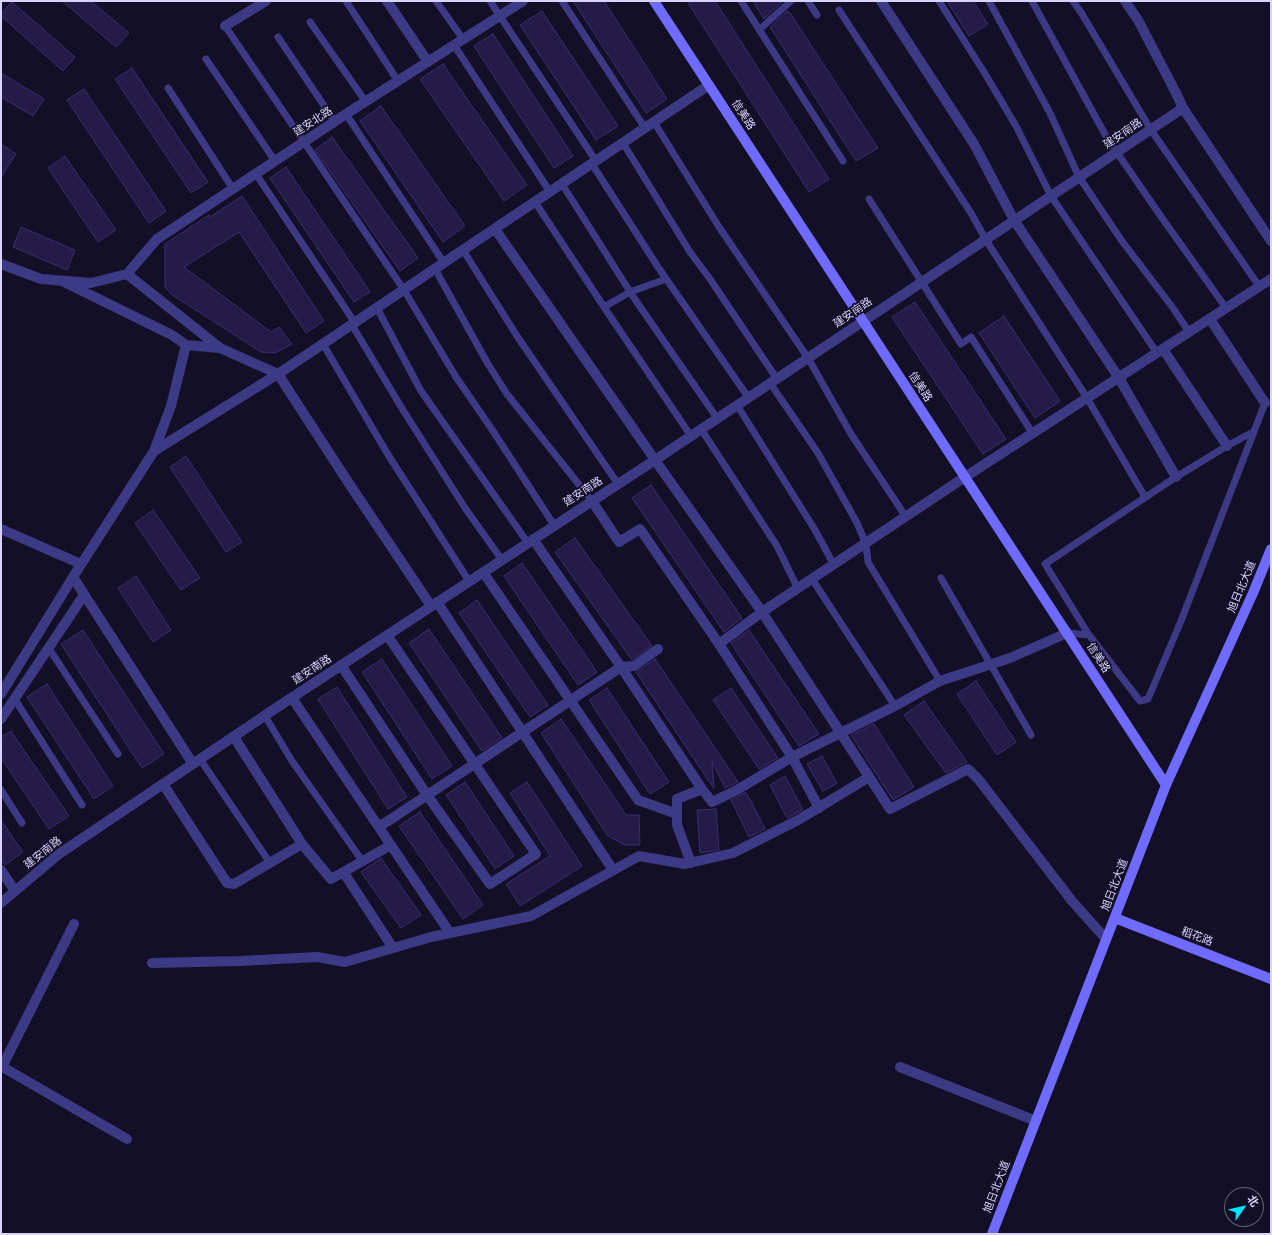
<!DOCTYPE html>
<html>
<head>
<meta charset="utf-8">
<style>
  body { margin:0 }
  #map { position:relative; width:1272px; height:1235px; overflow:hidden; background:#130f26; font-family:Helvetica,"Noto Sans SC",sans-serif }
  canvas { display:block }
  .frame { position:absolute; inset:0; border:2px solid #d9d4ff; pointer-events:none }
  .north { position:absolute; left:1224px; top:1187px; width:40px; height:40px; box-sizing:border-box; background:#130f26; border:1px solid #625e7d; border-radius:50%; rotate:56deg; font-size:11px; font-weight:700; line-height:16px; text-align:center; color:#d9d4ff }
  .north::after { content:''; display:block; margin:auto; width:14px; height:18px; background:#00e5ff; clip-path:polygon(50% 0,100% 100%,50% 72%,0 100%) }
</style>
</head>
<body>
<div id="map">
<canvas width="1272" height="1235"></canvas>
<div class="frame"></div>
<div class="north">北</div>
</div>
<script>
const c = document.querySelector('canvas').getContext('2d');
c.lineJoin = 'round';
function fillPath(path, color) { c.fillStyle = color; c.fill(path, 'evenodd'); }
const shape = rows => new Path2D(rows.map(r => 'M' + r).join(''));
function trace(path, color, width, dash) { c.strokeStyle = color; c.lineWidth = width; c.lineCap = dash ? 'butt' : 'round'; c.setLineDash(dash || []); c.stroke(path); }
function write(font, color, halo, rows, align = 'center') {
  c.font = font + ' Helvetica,"Noto Sans SC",sans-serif'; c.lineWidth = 3.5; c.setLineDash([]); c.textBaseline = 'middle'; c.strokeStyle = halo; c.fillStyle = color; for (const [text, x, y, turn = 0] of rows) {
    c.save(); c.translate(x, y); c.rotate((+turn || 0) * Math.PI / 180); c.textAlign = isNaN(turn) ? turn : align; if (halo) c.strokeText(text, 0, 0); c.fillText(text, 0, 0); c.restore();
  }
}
const building = shape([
  [62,1,91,1,129,33,116,47,62,1],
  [573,1,604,1,667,99,646,113,573,1],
  [687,1,715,1,829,179,809,192,687,1],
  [753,1,781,1,782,2,764,19,753,1],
  [947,1,973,1,988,24,969,36,947,1],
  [12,2,75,57,63,71,1,16,1,14,12,2],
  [542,11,618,126,596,140,520,25,542,11],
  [787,11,789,13,790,13,878,148,856,161,770,27,787,11],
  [493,34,573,156,554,168,474,46,493,34],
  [443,64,527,185,504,201,420,79,443,64],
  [132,68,208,182,191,193,115,79,132,68],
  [1,73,44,99,33,116,1,97,1,73],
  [84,89,166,211,149,223,67,100,84,89],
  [381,106,465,226,443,242,360,121,381,106],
  [332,137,418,258,400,271,315,150,332,137],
  [1,144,16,154,1,177,1,144],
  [65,156,116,230,98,242,48,168,65,156],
  [286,167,370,292,354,302,270,178,286,167],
  [242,196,324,321,306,333,239,232,184,267,271,332,279,327,292,344,275,353,261,352,171,294,165,287,165,244,209,215,210,217,242,196],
  [21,227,75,250,67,270,13,247,21,227],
  [915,302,1006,439,983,454,892,317,915,302],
  [1004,316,1060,401,1035,418,979,333,1004,316],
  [186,456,242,542,226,552,170,467,186,456],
  [651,485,742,618,724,632,632,498,651,485],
  [153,510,200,578,181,590,135,523,153,510],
  [575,538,652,646,632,660,555,552,575,538],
  [522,563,597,672,578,685,504,576,522,563],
  [136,576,171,630,153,642,118,588,136,576],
  [477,600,548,705,530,717,459,613,477,600],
  [429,629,502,738,482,751,409,643,429,629],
  [83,630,164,754,142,768,61,644,83,630],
  [749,630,819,734,799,746,731,643,749,630],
  [382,659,452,766,432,779,362,672,382,659],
  [655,659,711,742,738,782,725,788,712,761,714,789,636,672,655,659],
  [976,681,1016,742,997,755,957,694,976,681],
  [47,684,113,786,94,799,27,697,47,684],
  [337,687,407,797,388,809,318,699,337,687],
  [607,688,669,782,650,794,589,700,607,688],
  [731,688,778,758,759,769,713,700,731,688],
  [924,701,967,762,946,773,904,715,924,701],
  [561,719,626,815,639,815,640,845,624,845,607,835,541,733,561,719],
  [874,724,914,787,893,800,851,735,874,724],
  [11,731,69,816,49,829,1,758,1,737,11,731],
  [822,756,837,783,823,791,807,764,822,756],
  [785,776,803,810,787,818,770,785,785,776],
  [465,782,514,856,495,869,446,795,465,782],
  [527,782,582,866,520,906,506,884,550,856,510,793,527,782],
  [745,793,746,793,750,799,765,829,749,837,731,800,745,793],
  [716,809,719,850,700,853,697,810,716,809],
  [420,812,483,905,463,919,399,826,420,812],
  [1,820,23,852,5,865,1,860,1,820],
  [381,858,421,915,401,928,361,872,381,858]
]);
const lane = shape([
  [346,1,398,81],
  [436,1,463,39],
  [490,1,596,161],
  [562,1,645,128],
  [741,1,843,161],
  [808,1,817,15],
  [939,1,984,72,1016,126,1051,196,1157,353],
  [989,1,1050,113,1079,177,1122,241,1173,308,1189,332],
  [1032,1,1107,138,1162,218,1226,308],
  [1073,1,1082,14,1151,130,1259,286],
  [839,10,971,213,986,240,1087,398,1145,497],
  [310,22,366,102],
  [225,26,304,142,404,290,456,377,491,428,554,525],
  [759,30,791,1],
  [278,37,335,122],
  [454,45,550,192],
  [206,59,275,161],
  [168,88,233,189],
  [346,114,444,263],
  [654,122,719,227,808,358,851,434,906,517],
  [623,143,690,252,710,279,777,379],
  [592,164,658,267,748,397],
  [256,174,355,323],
  [562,184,634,298,717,418],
  [869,199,961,344,971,337,1033,434],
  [535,202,608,313,691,436],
  [463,250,517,336,618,484],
  [435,269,488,364,507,394,592,501],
  [604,307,630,292,666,279],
  [377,308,421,391,528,543],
  [352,325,403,410,465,508,502,560],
  [323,344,387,453,469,581],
  [770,383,818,453,857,523,866,544,868,562,940,681],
  [737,405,815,530,834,565],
  [701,429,777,546,798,589],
  [941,578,1031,735],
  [812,579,895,706],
  [1067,633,1089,635,1140,701,1148,699,1181,621,1265,403],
  [1089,635,1045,564,1176,477,1227,446,1253,432],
  [48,647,118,754],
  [14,698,82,805],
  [265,716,292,761,363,862],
  [200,759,270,863],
  [1,790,22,823]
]);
const street = shape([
  [387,1,428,62],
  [881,1,974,144,1014,220,1119,378,1176,477],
  [1125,1,1138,20,1175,91,1183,108,1271,241],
  [225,26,266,1],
  [495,229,655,460,762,612,965,477,1271,279],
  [1,264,41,279,91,283,127,274],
  [127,274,157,239,346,114,523,1],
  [127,274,220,348,278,374,348,482,431,606],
  [62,281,172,335,186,345,171,406,154,451],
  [1210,319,1265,403],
  [186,345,220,348],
  [1163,349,1227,446],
  [592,501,619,542,640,529,719,644,762,612,890,809,968,769,979,780,1072,901,1106,939],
  [1,529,81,564],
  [483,572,638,800,677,814],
  [73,577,193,764],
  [437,602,613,870],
  [719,644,792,757,819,808],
  [658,649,634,666,621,667,702,789,677,799,677,825,691,863],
  [341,665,427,795,490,884,536,854,387,635],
  [1,694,73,577,154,451,278,374,709,85],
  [292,698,450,933],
  [1,719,84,595],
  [234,737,302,844,331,879,391,845],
  [163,784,227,883,234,884,302,844],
  [702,789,712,802,737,790,792,757,895,706,940,681,1010,658,1067,633],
  [379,827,621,667,533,539],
  [1,870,15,891],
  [344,873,393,948],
  [1,903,59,854,279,706,655,460,1183,108],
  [152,963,240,961,317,957,345,962,431,937,531,916,639,856,685,864,733,853,800,819,869,777],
  [1,1066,127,1139],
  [2,1067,74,924],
  [900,1067,1036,1121]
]);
const secondary = shape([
  [654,1,1166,785],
  [1115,918,1271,979],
  [992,1234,1166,785,1253,593,1271,549]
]);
const streetNames = [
  ["信美路",743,115,57],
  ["建安北路",313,122,-33],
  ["建安南路",1123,134,-34],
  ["建安南路",853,313,-34],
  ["信美路",920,387,57],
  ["建安南路",583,492,-33],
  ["旭日北大道",1242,587,-67],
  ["信美路",1098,658,57],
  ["建安南路",312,670,-33],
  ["建安南路",43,853,-38],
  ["旭日北大道",1115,885,-69],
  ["稻花路",1197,937,21],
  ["旭日北大道",997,1187,-69]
];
fillPath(building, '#241b47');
trace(building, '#3b2d73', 1);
trace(lane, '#3d3a85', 7);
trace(street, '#3d3a85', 10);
trace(secondary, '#6f6bff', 10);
write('11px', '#d9d4ff', '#130f26', streetNames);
</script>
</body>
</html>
